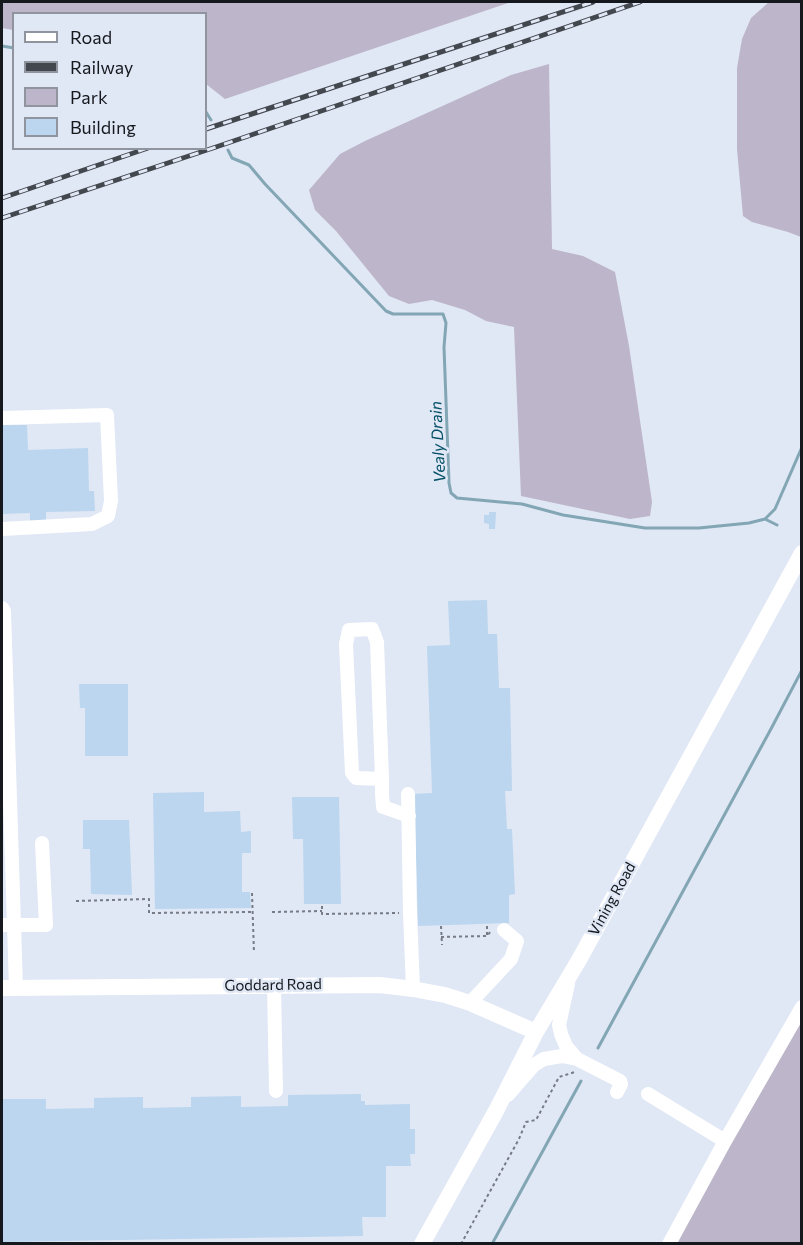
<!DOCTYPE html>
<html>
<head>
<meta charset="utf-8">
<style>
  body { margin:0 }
  #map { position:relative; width:803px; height:1245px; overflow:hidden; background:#e0e7f5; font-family:Commissioner,sans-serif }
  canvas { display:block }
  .frame { position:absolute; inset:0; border:3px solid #15181d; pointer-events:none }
  .legend { position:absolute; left:12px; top:12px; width:195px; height:138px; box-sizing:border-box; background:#e0e7f5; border:2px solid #8f949f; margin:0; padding:8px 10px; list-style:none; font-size:18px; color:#15181d }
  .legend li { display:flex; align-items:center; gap:12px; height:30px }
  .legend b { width:30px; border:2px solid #8f949f }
</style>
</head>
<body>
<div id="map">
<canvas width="803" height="1245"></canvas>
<div class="frame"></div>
<ul class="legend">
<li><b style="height:8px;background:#fff"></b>Road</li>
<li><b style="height:8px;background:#43474e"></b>Railway</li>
<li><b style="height:16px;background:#bdb5c9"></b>Park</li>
<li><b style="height:16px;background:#bbd6ee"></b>Building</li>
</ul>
</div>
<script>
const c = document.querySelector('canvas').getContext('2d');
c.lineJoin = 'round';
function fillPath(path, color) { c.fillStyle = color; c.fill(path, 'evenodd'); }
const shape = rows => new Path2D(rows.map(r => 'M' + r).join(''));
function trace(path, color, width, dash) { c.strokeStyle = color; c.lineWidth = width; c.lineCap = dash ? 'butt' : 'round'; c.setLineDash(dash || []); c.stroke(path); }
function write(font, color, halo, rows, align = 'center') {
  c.font = font + ' Commissioner,sans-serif'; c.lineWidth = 5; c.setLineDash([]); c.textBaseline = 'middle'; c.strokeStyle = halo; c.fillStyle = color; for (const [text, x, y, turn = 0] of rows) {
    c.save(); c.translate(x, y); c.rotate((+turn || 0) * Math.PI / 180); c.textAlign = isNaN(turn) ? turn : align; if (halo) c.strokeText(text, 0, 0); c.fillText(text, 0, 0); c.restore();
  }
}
const green = shape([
  [2,2,511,2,225,99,206,84,206,14,14,14,13,30,2,28],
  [769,2,801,2,801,237,788,232,752,222,743,216,737,149,737,68,742,39,751,18],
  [549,64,552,249,583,256,615,272,629,346,652,502,650,516,630,519,521,496,514,327,486,321,465,310,432,300,409,304,389,296,336,231,315,210,309,190,340,154,365,141,511,75],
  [801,1015,801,1243,676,1243]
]);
const stream = shape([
  [2,46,14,48],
  [206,112,211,120],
  [228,150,232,158,249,165,265,184,386,311,393,314,443,314,446,323,444,347,449,483,451,493,457,498,522,504,563,515,645,528,699,528,749,523,765,519,775,509,802,447],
  [765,519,777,525],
  [598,1048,772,727,802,670],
  [492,1244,581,1081]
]);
const building = shape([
  [2,425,27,425,28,450,88,448,89,491,94,491,95,511,46,512,46,521,30,522,30,513,2,514],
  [489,512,496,512,495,529,489,529,489,524,484,523,484,515,489,515],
  [487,600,488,634,497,634,499,688,510,688,512,791,505,791,507,829,512,829,515,894,509,895,509,923,418,926,414,794,432,793,427,646,450,645,448,601],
  [79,684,128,684,128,756,85,756,85,708,80,708],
  [204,792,204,812,240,811,241,832,251,831,251,853,242,853,242,892,250,892,251,908,155,909,153,793],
  [292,797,339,797,341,904,304,904,303,839,293,839],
  [83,820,129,820,132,895,91,894,90,849,83,849],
  [361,1094,361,1101,365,1101,365,1105,410,1104,410,1129,415,1129,415,1154,410,1154,411,1166,386,1166,386,1217,362,1217,363,1236,2,1242,2,1099,46,1099,46,1109,94,1108,94,1098,143,1097,143,1108,191,1107,191,1097,241,1096,241,1107,288,1106,288,1095]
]);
const path = shape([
  [252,893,254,953],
  [76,901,149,899,149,913,253,912],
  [322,906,322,914,399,913],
  [272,912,322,911],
  [441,926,442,945],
  [487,926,487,936,491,931],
  [441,937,487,936],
  [461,1244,519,1139,526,1122,536,1120,559,1077,575,1072]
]);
const minor = shape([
  [2,418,107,415,111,501,108,516,92,524,2,529],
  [2,608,4,611,14,925,46,925,42,843],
  [382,779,356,778,352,773,346,644,349,630,372,629,377,642,382,779,382,794,383,807,409,816],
  [408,794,410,913,413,989],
  [2,925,14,925,16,988],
  [568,984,559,1025,561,1034,566,1046,577,1059],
  [274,985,276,1091],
  [470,1003,511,959,517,941,504,930],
  [648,1094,725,1141],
  [508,1095,534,1065,544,1059,562,1056,577,1059,620,1081,621,1084,617,1092],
  [669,1244,725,1141,802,1007]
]);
const major = shape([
  [2,988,380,985,413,989,445,995,470,1003,536,1032],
  [422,1244,496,1111,536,1032,579,960,802,553]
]);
const rail = shape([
  [206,129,593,2],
  [2,198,148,148],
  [2,218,216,147,640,2]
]);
const streetNames = [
  ["Vining Road",612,899,-61],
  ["Goddard Road",273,985,-1]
];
const waterNames = [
  ["Vealy Drain",438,442,-93]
];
fillPath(green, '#bdb5c9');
trace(stream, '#83a6b5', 3);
fillPath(building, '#bbd6ee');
trace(path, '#767b85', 2, [3, 3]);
trace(minor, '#fff', 14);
trace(major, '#fff', 16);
trace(rail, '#43474e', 5);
trace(rail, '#e0e7f5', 3, [9]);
write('15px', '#15181d', '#e0e7f5', streetNames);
write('italic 16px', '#045066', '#e0e7f5', waterNames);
</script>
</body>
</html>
